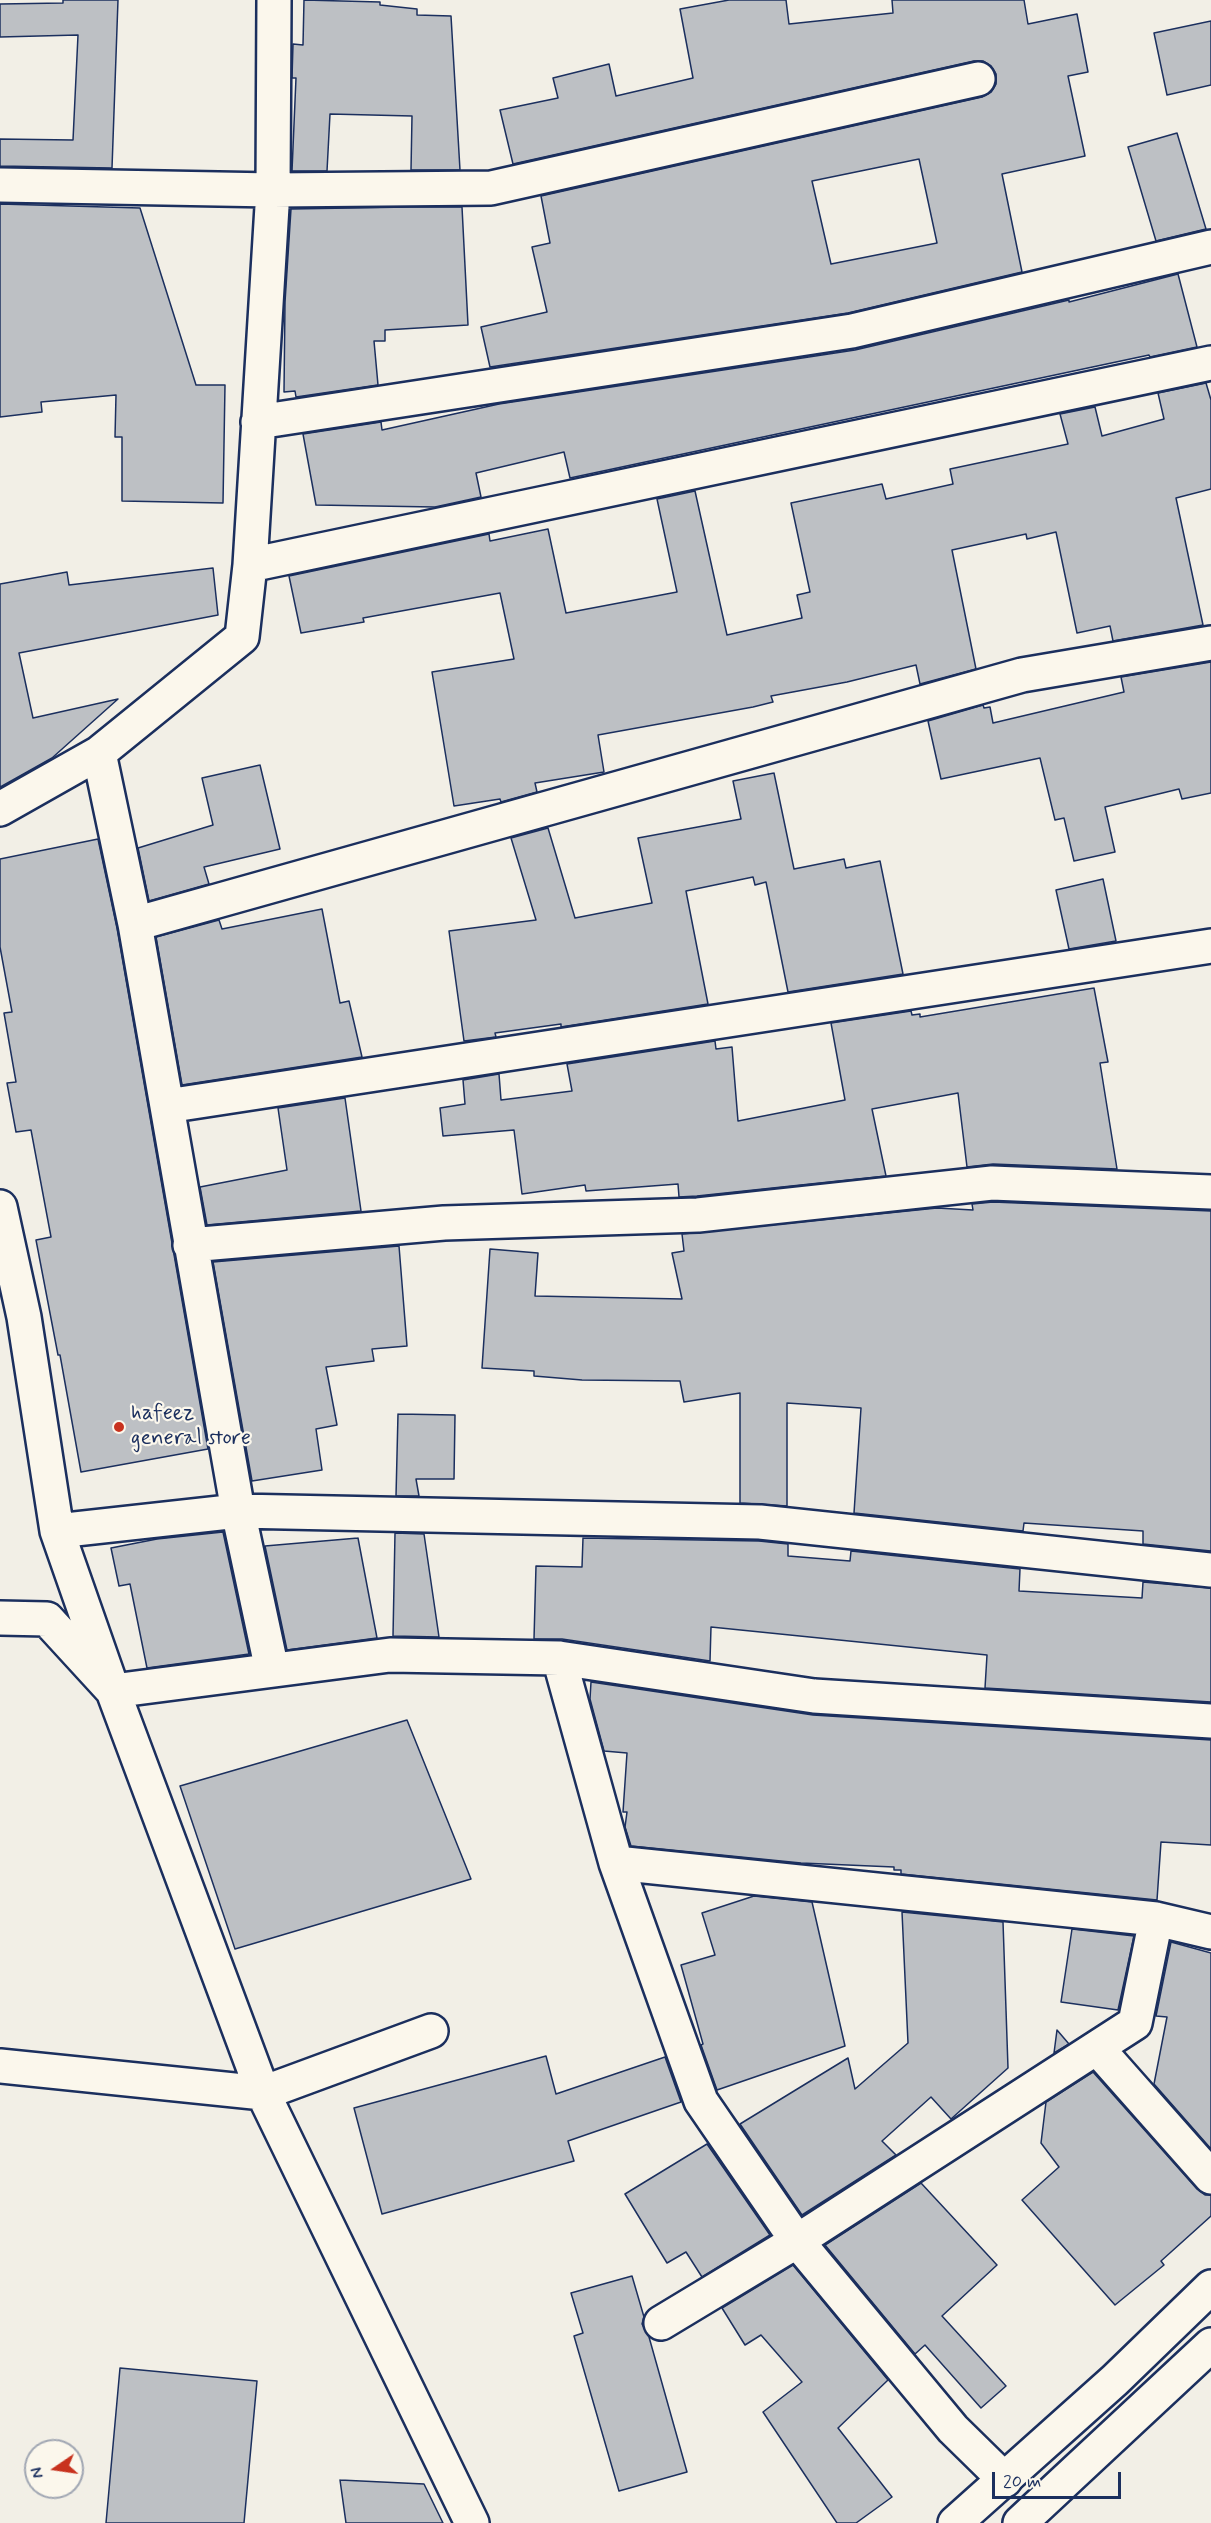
<!DOCTYPE html>
<html>
<head>
<meta charset="utf-8">
<style>
  body { margin:0 }
  #map { position:relative; width:1211px; height:2523px; overflow:hidden; background:#f2efe6; font-family:Mynerve,sans-serif }
  canvas { display:block }
  .north { position:absolute; left:24px; top:2439px; width:60px; height:60px; box-sizing:border-box; background:#fbf7ec; border:2px solid #a1a7b3; border-radius:50%; rotate:257deg; font-size:16px; font-weight:700; line-height:24px; text-align:center; color:#1b2f5e }
  .north::after { content:''; display:block; margin:auto; width:21px; height:27px; background:#c8321e; clip-path:polygon(50% 0,100% 100%,50% 72%,0 100%) }
  .scale { position:absolute; left:992px; top:2472px; width:129px; height:27px; box-sizing:border-box; border:3px solid #1b2f5e; border-top:0; padding-left:8px; font-size:18px; line-height:21px; white-space:nowrap; color:#1b2f5e; -webkit-text-stroke:4px #fbf7ec; paint-order:stroke }
</style>
</head>
<body>
<div id="map">
<canvas width="1211" height="2523"></canvas>
<div class="north">N</div>
<div class="scale">20 m</div>
</div>
<script>
const c = document.querySelector('canvas').getContext('2d');
c.lineJoin = 'round';
function fillPath(path, color) { c.fillStyle = color; c.fill(path, 'evenodd'); }
const shape = rows => new Path2D(rows.map(r => 'M' + r).join(''));
function trace(path, color, width, dash) { c.strokeStyle = color; c.lineWidth = width; c.lineCap = dash ? 'butt' : 'round'; c.setLineDash(dash || []); c.stroke(path); }
function write(font, color, halo, rows, align = 'center') {
  c.font = font + ' Mynerve,sans-serif'; c.lineWidth = 4.5; c.setLineDash([]); c.textBaseline = 'middle'; c.strokeStyle = halo; c.fillStyle = color; for (const [text, x, y, turn = 0] of rows) {
    c.save(); c.translate(x, y); c.rotate((+turn || 0) * Math.PI / 180); c.textAlign = isNaN(turn) ? turn : align; if (halo) c.strokeText(text, 0, 0); c.fillText(text, 0, 0); c.restore();
  }
}
const building = shape([
  [63,0,118,0,112,168,0,166,0,139,73,140,78,35,0,37,0,4,63,3,63,0],
  [304,0,380,2,380,5,417,9,417,15,451,16,460,170,411,170,412,116,330,114,327,171,292,171,296,78,292,78,293,44,303,45,304,0],
  [729,0,786,0,789,24,893,13,892,0,1024,0,1028,24,1077,14,1088,72,1068,76,1085,156,1002,174,1022,272,848,313,490,367,481,327,547,312,532,247,550,243,541,196,982,97,991,92,996,84,996,74,991,66,983,61,974,61,513,164,500,110,558,98,553,78,609,64,616,96,693,78,680,9,729,0],
  [919,159,937,243,831,264,812,181,919,159],
  [1211,21,1211,85,1167,95,1154,33,1211,21],
  [1177,133,1206,229,1156,241,1128,147,1177,133],
  [0,204,140,208,196,385,225,385,223,503,122,501,122,437,115,437,116,395,41,402,42,412,0,417,0,204],
  [409,207,462,207,468,325,385,330,385,341,374,341,378,385,296,397,295,391,284,392,285,302,291,209,409,207],
  [1178,274,1197,347,1150,357,1149,355,570,478,564,452,476,473,481,497,435,507,316,505,303,434,381,422,382,430,499,404,855,350,1069,300,1069,302,1178,274],
  [1206,383,1211,400,1211,489,1176,498,1203,625,1113,641,1110,626,1077,633,1056,532,1027,539,1026,534,952,550,976,669,920,684,916,665,847,682,771,696,773,702,753,707,598,735,604,772,535,783,537,792,501,802,500,799,454,806,432,672,514,659,500,593,363,618,364,622,301,633,289,576,489,534,490,541,548,529,566,613,677,592,657,499,695,491,727,635,802,618,797,595,810,592,791,503,882,484,886,499,953,484,950,469,1068,444,1060,414,1095,407,1102,436,1164,419,1158,393,1206,383],
  [213,568,218,615,19,653,33,718,118,699,52,758,0,787,0,584,67,572,69,585,213,568],
  [1211,662,1211,793,1182,799,1179,789,1105,807,1115,852,1074,861,1064,818,1055,820,1040,758,941,779,928,721,983,705,984,708,990,707,993,723,1124,692,1121,677,1211,662],
  [260,765,280,849,204,867,209,884,149,901,138,848,213,825,202,778,260,765],
  [774,773,794,869,844,859,846,868,880,861,903,974,788,992,766,882,755,885,753,877,686,891,708,1004,561,1027,561,1024,495,1033,496,1037,464,1041,449,931,536,920,511,838,548,828,575,918,652,903,638,838,741,819,733,781,774,773],
  [98,839,117,928,208,1449,81,1472,60,1355,58,1355,36,1240,51,1237,31,1130,16,1132,7,1083,16,1082,4,1013,12,1012,0,947,0,859,98,839],
  [1103,879,1116,941,1069,949,1056,890,1103,879],
  [322,909,340,1003,349,1001,362,1057,182,1085,156,937,219,920,222,929,322,909],
  [1094,988,1108,1062,1100,1063,1117,1169,993,1164,967,1167,958,1093,872,1109,886,1176,697,1196,679,1197,678,1184,586,1191,585,1185,522,1194,514,1130,443,1136,440,1108,465,1104,463,1080,499,1074,501,1100,572,1091,567,1064,715,1041,716,1049,732,1047,738,1121,845,1100,831,1023,911,1011,912,1015,920,1014,920,1017,1094,988],
  [345,1098,361,1211,207,1225,200,1187,287,1170,278,1108,345,1098],
  [993,1202,1211,1211,1211,1551,1143,1544,1143,1531,1024,1523,1023,1531,854,1513,861,1408,787,1403,787,1506,740,1503,740,1393,684,1402,680,1381,582,1380,534,1376,534,1371,482,1368,490,1249,538,1253,535,1296,682,1299,672,1253,684,1251,682,1234,937,1208,973,1210,972,1204,993,1202],
  [399,1246,407,1346,372,1349,374,1361,326,1367,337,1425,316,1429,322,1470,252,1481,213,1262,399,1246],
  [398,1414,455,1415,454,1479,416,1479,419,1496,396,1496,398,1414],
  [223,1532,249,1654,147,1668,130,1584,119,1586,111,1548,157,1539,223,1532],
  [395,1533,424,1534,439,1637,393,1636,395,1533],
  [358,1538,377,1638,287,1650,265,1546,358,1538],
  [583,1538,759,1541,788,1544,788,1556,850,1561,851,1551,1020,1569,1019,1591,1142,1598,1143,1582,1211,1588,1211,1702,985,1688,987,1655,711,1627,710,1661,562,1639,534,1639,536,1566,582,1567,583,1538],
  [591,1682,813,1715,1211,1740,1211,1845,1161,1842,1157,1900,901,1874,901,1870,894,1870,894,1867,801,1863,631,1846,625,1827,627,1812,623,1812,627,1753,604,1751,590,1699,591,1682],
  [407,1720,471,1879,235,1949,180,1786,407,1720],
  [754,1896,812,1902,845,2046,717,2090,701,2045,703,2044,681,1965,715,1955,702,1913,754,1896],
  [902,1912,1003,1922,1008,2068,951,2119,931,2097,882,2141,896,2155,802,2215,740,2124,848,2058,855,2089,908,2043,902,1912],
  [1072,1929,1134,1936,1118,2010,1061,2002,1072,1929],
  [1171,1942,1211,1953,1211,2149,1154,2084,1167,2017,1156,2016,1171,1942],
  [1057,2030,1069,2044,1054,2053,1057,2030],
  [546,2056,556,2094,665,2057,681,2102,568,2141,574,2161,382,2214,354,2108,546,2056],
  [1093,2072,1197,2189,1205,2195,1211,2195,1211,2216,1161,2261,1164,2265,1115,2305,1022,2200,1059,2167,1041,2143,1046,2102,1093,2072],
  [707,2144,770,2235,702,2277,686,2252,667,2263,625,2194,707,2144],
  [921,2183,997,2265,942,2316,1006,2386,981,2408,925,2345,915,2354,825,2245,921,2183],
  [793,2265,888,2380,838,2428,892,2497,856,2523,837,2523,763,2412,802,2382,761,2335,745,2345,722,2308,793,2265],
  [632,2276,644,2317,642,2324,649,2337,687,2472,619,2491,574,2336,583,2333,571,2293,632,2276],
  [120,2368,257,2381,244,2523,106,2523,120,2368],
  [340,2480,424,2484,443,2523,346,2523,340,2480]
]);
const street = shape([
  [0,185,273,190,491,188,978,79],
  [258,422,852,331,1211,247],
  [250,565,1211,363],
  [99,753,135,924,238,1511,272,1670],
  [0,809,99,753,242,637,250,565,273,190,274,0],
  [135,924,1022,675,1211,643],
  [167,1106,1211,946],
  [0,1207,24,1317,57,1531,113,1691,263,2093,472,2523],
  [190,1245,444,1223,698,1215,992,1183,1211,1192],
  [57,1531,238,1511,760,1522,1211,1570],
  [0,1618,47,1619,113,1691,390,1655,559,1658,814,1696,1211,1721],
  [559,1658,616,1863,701,2101,797,2241,953,2429,1005,2480],
  [616,1863,1156,1919,1211,1932],
  [1097,2048,1211,2177],
  [0,2066,263,2093,431,2031],
  [661,2323,797,2241,1135,2023,1156,1919]
]);
const secondary = shape([
  [955,2523,1115,2380,1211,2287],
  [1020,2523,1211,2345]
]);
const markers = [
  [119,1427,6,"#c8321e"]
];
const poiNames = [
  ["hafeez",131,1414],
  ["general store",131,1439]
];
fillPath(building, '#bdc0c4');
trace(building, '#1b2f5e', 1.5);
trace(street, '#1b2f5e', 38);
trace(secondary, '#1b2f5e', 38);
trace(street, '#fbf7ec', 33);
trace(secondary, '#fbf7ec', 33);
for (const [x, y, r, color] of markers) { const dot = new Path2D(); dot.arc(x, y, r, 0, 2 * Math.PI); c.fillStyle = color; c.fill(dot); trace(dot, '#fbf7ec', 2); }
write('22px', '#1b2f5e', '#fbf7ec', poiNames, 'left');
</script>
</body>
</html>
